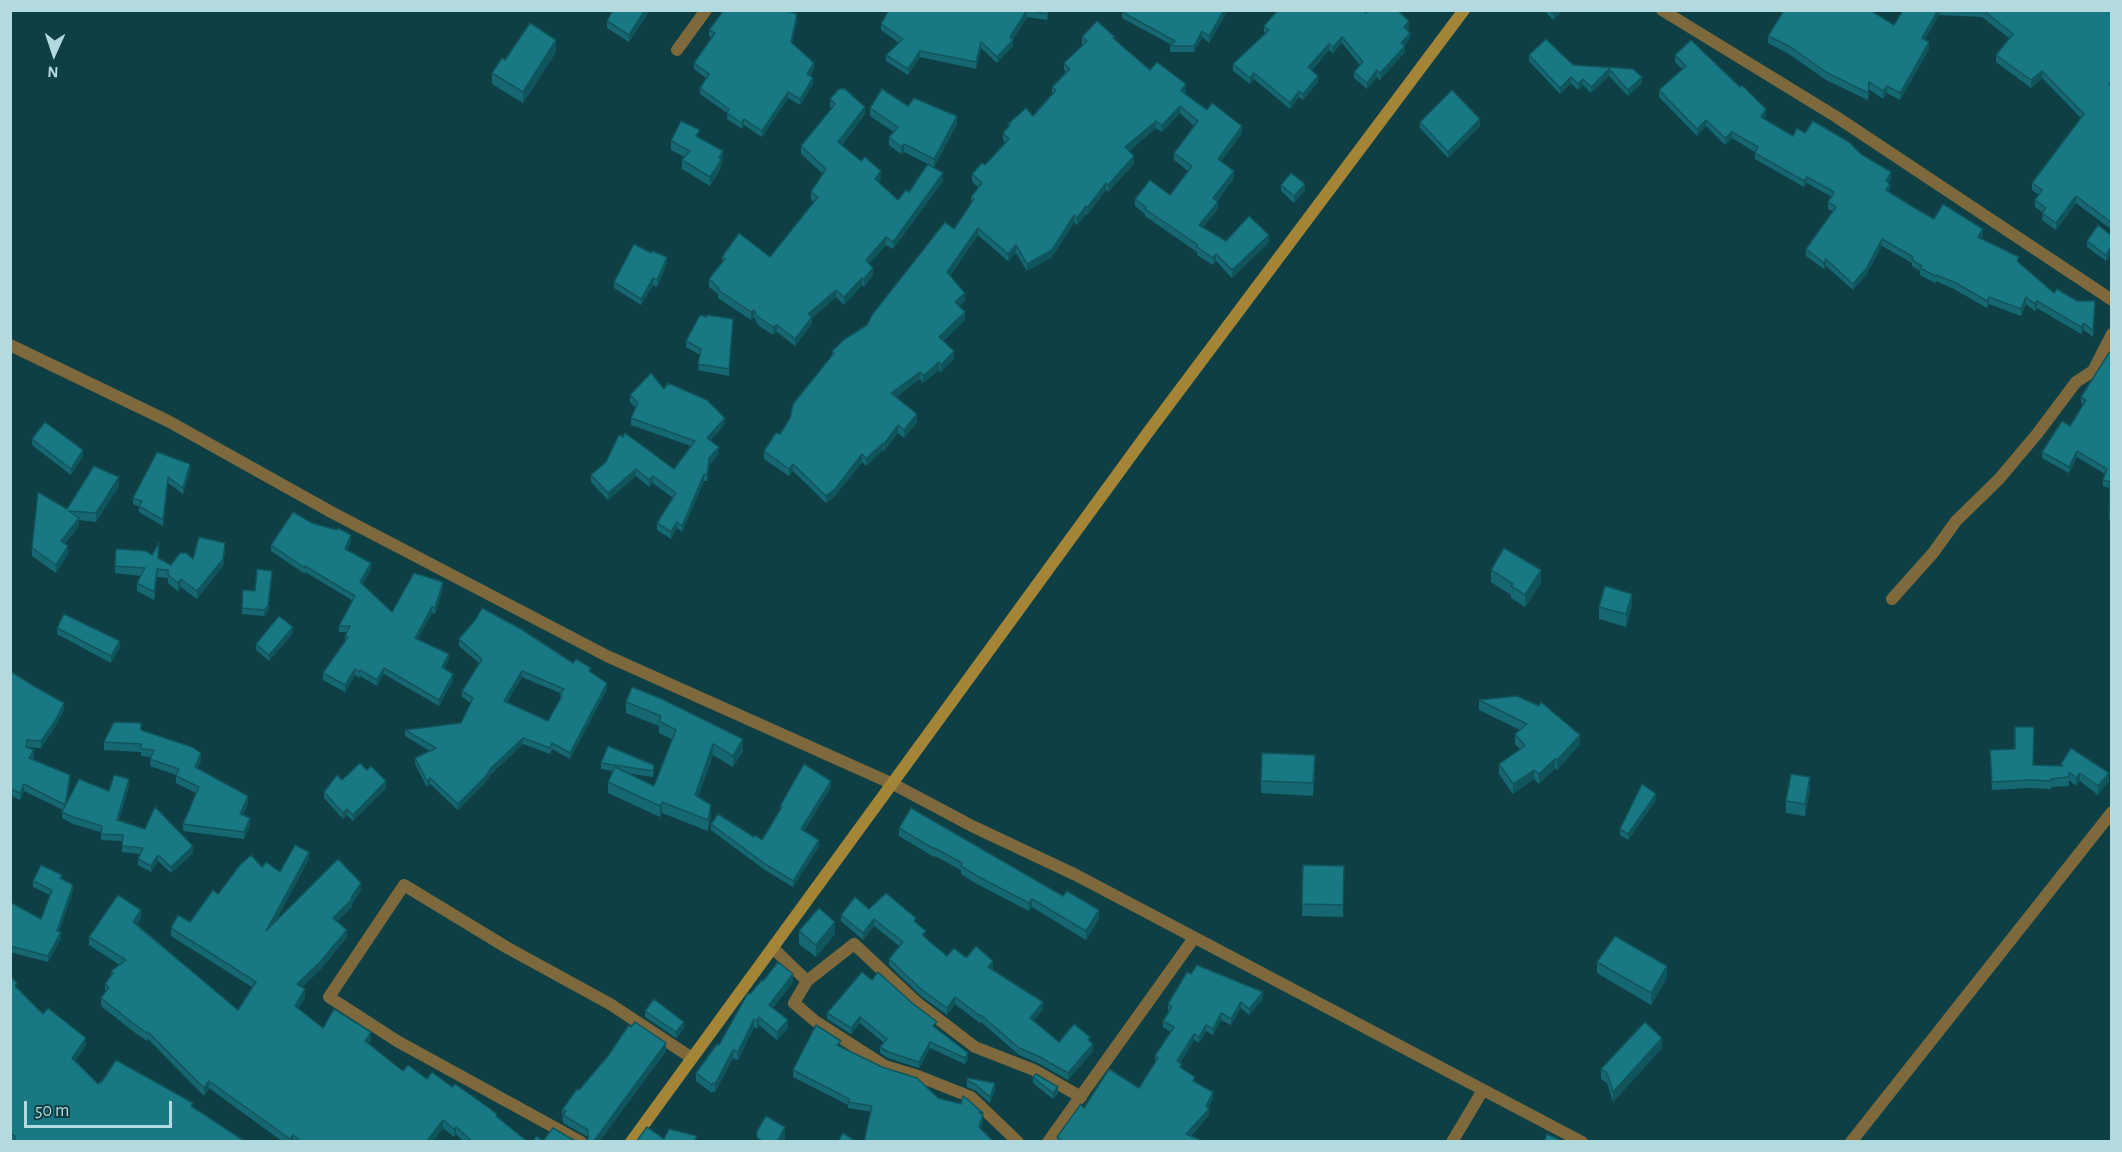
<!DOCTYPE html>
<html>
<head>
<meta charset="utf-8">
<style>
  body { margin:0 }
  #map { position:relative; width:2122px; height:1152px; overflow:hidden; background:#0e3f45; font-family:"Alegreya Sans",sans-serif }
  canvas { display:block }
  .frame { position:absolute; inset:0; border:12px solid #b2dadf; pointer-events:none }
  .north { position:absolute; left:24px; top:24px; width:60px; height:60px; -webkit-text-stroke:4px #0e3f45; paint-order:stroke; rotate:183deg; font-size:16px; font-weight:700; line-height:24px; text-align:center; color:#b2dadf }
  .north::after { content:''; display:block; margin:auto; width:21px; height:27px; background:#b2dadf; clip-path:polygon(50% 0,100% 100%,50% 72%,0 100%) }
  .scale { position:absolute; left:24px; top:1101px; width:148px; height:27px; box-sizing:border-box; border:3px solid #b2dadf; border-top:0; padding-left:8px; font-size:18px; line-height:21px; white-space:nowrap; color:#b2dadf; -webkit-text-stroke:4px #0e3f45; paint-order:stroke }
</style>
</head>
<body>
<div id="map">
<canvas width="2122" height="1152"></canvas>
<div class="frame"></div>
<div class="north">N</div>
<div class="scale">50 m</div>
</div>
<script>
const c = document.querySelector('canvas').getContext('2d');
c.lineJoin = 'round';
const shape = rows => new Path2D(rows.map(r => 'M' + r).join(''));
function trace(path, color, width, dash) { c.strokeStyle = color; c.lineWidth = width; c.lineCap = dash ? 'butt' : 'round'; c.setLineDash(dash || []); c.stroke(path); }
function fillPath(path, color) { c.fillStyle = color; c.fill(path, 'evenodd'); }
const street = shape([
  [1662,10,1835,116,2112,300],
  [677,50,706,10],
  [10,345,168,421,333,513,607,656,893,784,972,826,1076,875,1582,1142],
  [1892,599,1933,553,1956,521,1999,479,2037,434,2076,382,2093,371,2112,334],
  [773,948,807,981,794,1003,815,1021,885,1066,918,1076,971,1097,1018,1142],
  [807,981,854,944,916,1002,975,1047,1034,1070,1081,1097],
  [581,1142,397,1041,329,997,404,885,506,947,610,1004,692,1058],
  [1048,1142,1194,938],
  [1452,1142,1483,1090],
  [1851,1142,2112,812]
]);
const secondary = shape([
  [631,1142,1149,431,1464,10]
]);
const wall = shape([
  [650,10,629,42,607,28,607,21],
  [889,10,1049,10,1047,20,1027,17,1013,39,1013,46,997,63,981,48,976,69,920,57,908,75,886,61,886,55,899,43,881,30,881,24],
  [1228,10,1209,43,1202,37,1194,52,1170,52,1170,46,1172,45,1122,18,1122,12],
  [1544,10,1563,10,1553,20],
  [1782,10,1894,25,1903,10,2112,10,2112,230,2076,203,2056,230,2042,220,2043,213,2035,207,2035,200,2039,195,2032,190,2032,183,2081,118,2042,78,2031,88,1996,62,1996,55,2009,38,1982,17,1939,15,1925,39,1929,49,1900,100,1887,93,1883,99,1869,89,1868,100,1826,80,1789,54,1768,43,1768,36,1782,14],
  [1366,13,1409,27,1407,30,1410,39,1404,46,1405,52,1380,80,1377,77,1367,89,1354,78,1354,72,1360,65,1342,43,1333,53,1329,50,1312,70,1318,82,1303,100,1299,97,1290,109,1254,79,1250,84,1233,71,1233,64,1266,33,1264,32,1264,26],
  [797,20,792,43,814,69,810,76,813,84,800,105,788,98,762,137,744,125,742,129,727,119,727,113,700,94,700,88,706,78,694,69,694,63,712,38,709,36,709,30],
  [1082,37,1115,40,1150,70,1186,91,1185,94,1242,133,1221,161,1234,178,1217,201,1218,209,1203,227,1226,241,1269,242,1232,278,1216,261,1213,265,1197,255,1197,252,1145,216,1145,214,1135,206,1135,199,1170,195,1188,171,1174,160,1174,153,1194,126,1180,113,1162,132,1156,128,1129,151,1134,164,1108,192,1106,190,1087,215,1086,214,1077,225,1074,222,1052,257,1027,271,1016,253,1008,261,978,235,950,276,965,300,959,306,965,320,943,341,954,358,941,372,939,370,923,383,920,379,896,397,917,422,904,438,898,433,884,451,883,450,866,466,862,462,835,496,826,503,793,471,789,476,764,459,764,451,780,434,832,355,832,351,867,325,954,229,971,203,971,197,978,187,972,181,972,174,985,165,1005,143,1003,140,1003,133,1008,127,1008,124,1033,116,1052,94,1052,87,1066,72,1064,70,1064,63,1083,45,1082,44],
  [556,52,523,103,492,84,492,73,505,60],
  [1529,55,1573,65,1633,69,1642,83,1628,96,1609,76,1591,93,1583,85,1578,90,1571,83,1560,94,1529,61],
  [1675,55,1766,116,1764,119,1793,136,1805,133,1861,154,1891,178,1888,183,1890,190,1889,192,1908,204,1934,219,1983,236,1981,239,2019,264,2054,293,2077,301,2095,301,2093,337,2084,330,2081,334,2037,308,2035,311,2026,304,2021,316,1989,304,1987,308,1954,289,1936,281,1935,283,1920,275,1920,271,1912,266,1912,263,1882,246,1866,275,1853,290,1826,266,1824,269,1806,256,1806,249,1833,211,1828,209,1828,202,1832,197,1807,183,1804,187,1755,159,1755,152,1732,138,1725,145,1706,126,1697,136,1659,97,1659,90,1682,69,1675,62],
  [830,99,865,114,842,145,881,179,879,182,898,200,909,192,928,164,904,152,901,154,889,145,889,137,894,132,870,116,870,108,908,106,957,124,934,167,928,164,943,181,893,249,886,245,869,264,873,275,864,287,862,285,844,305,836,297,812,318,812,324,795,346,777,332,773,335,758,325,754,317,751,320,718,298,718,294,709,287,709,279,722,263,722,257,770,257,814,202,811,200,811,192,823,174,801,154,801,146,832,109,830,107],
  [1420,122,1480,126,1448,158,1420,128],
  [700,138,723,160,721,162,721,168,710,186,682,169,682,160,685,157,671,150,671,141],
  [1281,185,1305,190,1294,203,1281,191],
  [2112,236,2112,253,2106,261,2087,247,2087,241],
  [667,263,657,287,653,285,641,305,614,288,614,282],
  [707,317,733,319,729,376,698,370,700,355,686,347,686,341],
  [2112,354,2112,521,2109,521,2109,488,2103,486,2103,480,2105,474,2077,457,2069,473,2042,458,2042,452,2070,426,2084,404,2081,403,2081,397],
  [664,389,725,424,711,440,719,454,709,465,707,481,704,481,682,532,677,528,671,539,657,530,657,523,673,498,653,483,649,487,636,476,608,500,591,482,591,475,606,462,674,469,691,446,631,425,631,418,636,408,630,402,630,395],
  [32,439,83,456,71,475,32,445],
  [157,452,190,470,183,494,168,483,163,526,139,512,139,507,133,504,133,498],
  [119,486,96,522,79,520,79,526,65,544,68,554,56,573,32,556,32,548,67,509],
  [312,523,351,541,347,550,371,570,362,584,392,612,443,588,435,614,432,613,417,639,449,660,444,668,453,680,439,706,384,674,377,686,360,676,359,678,355,675,345,692,323,680,323,673,345,641,345,636,347,632,339,632,339,626,352,600,305,572,305,574,271,551,271,545],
  [116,549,159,558,171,565,225,551,223,566,197,599,181,587,178,591,168,583,168,578,157,577,154,600,137,591,137,583,141,576,115,573],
  [1491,570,1541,583,1525,607,1511,598,1511,595,1491,582],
  [272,577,268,612,264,616,242,614,242,608,255,591],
  [1632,606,1626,627,1599,619,1599,607],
  [57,628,120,647,111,663,57,634],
  [293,633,269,661,256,650,256,644],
  [459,639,573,663,591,672,607,689,570,759,552,749,550,754,523,744,490,775,486,782,458,810,430,784,427,787,415,764,415,758,430,751,405,736,405,730,461,723,471,703,462,697,462,691,479,663,459,646],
  [522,677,560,693,560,701,548,721,507,702],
  [10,671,64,710,55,727,41,748,27,747,27,748,34,757,33,759,70,782,66,805,109,791,129,786,119,820,193,853,171,873,158,861,151,872,138,865,138,859,140,854,122,852,123,841,101,840,101,832,73,824,62,818,63,810,24,791,20,800,10,795],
  [1479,700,1580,744,1557,770,1555,768,1539,784,1534,779,1513,794,1499,774,1499,764,1520,749,1515,744,1515,734,1520,730,1479,710],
  [626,702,743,751,733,767,713,755,698,797,711,816,708,831,662,813,660,817,608,793,608,782,613,771,601,769,601,763,654,771,653,777,626,773,654,786,672,739,659,733,659,726,626,713],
  [141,730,201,760,198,768,248,803,243,815,250,826,244,839,183,831,183,824,196,793,176,783,176,775,150,766,151,757,141,756,141,752,104,750,104,742],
  [1990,758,2033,765,2061,766,2061,764,2109,781,2098,795,2080,781,2076,786,2069,780,2069,786,2051,787,2051,789,2030,788,1992,790],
  [1315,767,1313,796,1261,793,1261,781],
  [342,780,386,788,353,821,347,815,343,819,324,798,324,792],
  [831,787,804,831,819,846,793,887,765,870,711,830,711,824,762,840,780,811,780,806],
  [1810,789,1805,816,1786,813,1786,801],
  [1656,800,1628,840,1620,835,1620,829],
  [899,828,1099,919,1086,940,1032,907,1029,911,977,884,961,874,961,870,935,856,934,857,899,836],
  [309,859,275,922,361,890,352,904,352,907,337,921,347,937,320,970,302,987,305,997,298,1009,323,1028,371,1040,368,1044,403,1071,452,1087,497,1117,528,1142,464,1142,456,1134,454,1137,443,1128,432,1142,283,1142,209,1088,204,1096,148,1039,147,1041,134,1032,101,1006,101,998,106,992,105,991,105,984,111,975,111,971,120,965,89,945,89,937,141,918,137,924,238,1010,252,987,171,936,171,928,190,922,218,894,262,867,280,872],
  [1303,865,1344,866,1343,917,1302,916],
  [62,879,73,891,59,931,61,938,48,962,10,952,10,902,41,919,50,895,33,887,33,881],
  [869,909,916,923,926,938,947,956,965,957,993,968,992,969,1043,1009,1033,1021,1059,1042,1090,1041,1093,1051,1068,1080,1038,1063,1019,1055,981,1022,980,1023,955,1004,947,1015,921,996,889,965,889,959,899,946,874,926,863,940,841,921,841,915],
  [799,931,835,934,816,957,799,944],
  [1597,962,1667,978,1651,1005,1597,973],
  [862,972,936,1028,968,1060,965,1064,930,1048,919,1068,888,1058,880,1053,880,1047,884,1043,860,1023,851,1034,827,1019,827,1013],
  [1191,974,1263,999,1249,1015,1241,1008,1231,1025,1221,1020,1213,1035,1206,1031,1199,1043,1194,1040,1180,1063,1182,1069,1195,1083,1213,1098,1208,1108,1209,1115,1191,1136,1206,1142,1057,1142,1057,1137,1084,1108,1139,1088,1155,1063,1155,1056,1171,1032,1163,1027,1163,1021,1169,1012,1168,1011,1168,1004],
  [10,976,17,988,43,1014,86,1045,75,1061,98,1084,101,1083,193,1107,246,1142,10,1142],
  [763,981,793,982,773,1008,788,1028,777,1040,759,1025,757,1029,754,1027,738,1060,733,1058,715,1092,713,1091,712,1093,696,1081,696,1073,719,1045,750,994],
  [645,1011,684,1028,676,1038,645,1017],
  [841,1047,938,1098,983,1113,983,1122,980,1129,848,1108,848,1105,793,1077,793,1070],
  [1662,1048,1613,1102,1607,1083,1601,1079,1601,1069],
  [666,1051,599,1142,583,1142,588,1139,588,1137,563,1123,562,1110,579,1090],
  [1033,1077,1058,1093,1053,1099,1033,1083],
  [967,1080,995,1090,990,1103,976,1091,967,1087]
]);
const shadedWall = shape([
  [645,10,650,10,629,42,629,35],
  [1027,10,1027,17,1010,43,1010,37],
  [1224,10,1228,10,1209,43,1209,36],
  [1557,10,1563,10,1553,20,1553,14],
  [1938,10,1939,10,1939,15,1922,45,1922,38],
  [797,14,797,20,791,48,791,42],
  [1409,21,1409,27,1404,33,1404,27],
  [1202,31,1202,37,1194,52,1194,46],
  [1410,33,1410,39,1401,49,1401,43],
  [1342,37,1342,43,1333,53,1333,47],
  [556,40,556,52,523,103,523,92],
  [1013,40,1013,46,997,63,997,57],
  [981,42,981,48,976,69,976,62],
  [1929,42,1929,49,1900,100,1900,93],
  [1329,44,1329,50,1308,73,1308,67],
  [1405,46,1405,52,1380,80,1380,73],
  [920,51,920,57,908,75,908,69],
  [814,63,814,69,807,80,807,74],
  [1609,69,1609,76,1591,93,1591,87],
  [1377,70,1377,77,1367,89,1367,83],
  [2042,71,2042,78,2031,88,2031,80],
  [1254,73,1254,79,1250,84,1250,78],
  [1318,76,1318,82,1303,100,1303,94],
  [1571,77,1571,83,1560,94,1560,88],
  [1642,77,1642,83,1628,96,1628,90],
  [813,78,813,84,800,105,800,99],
  [1583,79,1583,85,1578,90,1578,84],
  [1186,84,1186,91,1181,99,1181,91],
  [1887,86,1887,93,1883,99,1883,91],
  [1299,91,1299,97,1290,109,1290,103],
  [788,92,788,98,762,137,762,131],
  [1180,106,1180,113,1162,132,1162,125],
  [865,107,865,114,838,149,838,142],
  [1766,109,1766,116,1761,124,1761,117],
  [957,116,957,124,934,167,934,159],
  [744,119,744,125,742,129,742,123],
  [1480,119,1480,126,1448,158,1448,152],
  [1706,120,1706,126,1697,136,1697,129],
  [1156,121,1156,128,1125,154,1125,147],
  [1242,126,1242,133,1218,166,1218,159],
  [1732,132,1732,138,1725,145,1725,138],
  [904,144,904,152,901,154,901,147],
  [723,151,723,160,721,162,721,168,710,186,710,177],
  [1134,156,1134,164,1108,192,1108,185],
  [881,171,881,179,875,186,875,179],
  [1234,171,1234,178,1213,205,1213,198],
  [1891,172,1891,178,1886,188,1886,181],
  [943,173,943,181,893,249,893,242],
  [1807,177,1807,183,1804,187,1804,181],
  [1106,183,1106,190,1087,215,1087,208],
  [1305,184,1305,190,1294,203,1294,196],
  [1890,184,1890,190,1886,197,1886,190],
  [2076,196,2076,203,2056,230,2056,223],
  [1218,202,1218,209,1199,232,1199,225],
  [1086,206,1086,214,1077,225,1077,218],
  [1074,215,1074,222,1052,257,1027,271,1027,264],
  [978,228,978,235,947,280,947,272],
  [1983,229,1983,236,1978,244,1978,237],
  [1269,235,1269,242,1232,278,1232,270],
  [886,237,886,245,866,267,866,260],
  [1882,239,1882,246,1866,275,1853,290,1853,284],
  [1016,245,1016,253,1008,261,1008,254],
  [2112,246,2112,253,2106,261,2106,255],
  [1216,254,1216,261,1213,265,1213,258],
  [667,257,667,263,657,287,657,280],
  [1826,259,1826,266,1824,269,1824,263],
  [873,268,873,275,864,287,864,279],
  [653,278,653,285,641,305,641,299],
  [862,278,862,285,844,305,844,297],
  [836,290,836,297,812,318,812,324,795,346,795,339,808,314],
  [965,293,965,300,955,309,955,302],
  [1989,297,1989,304,1987,308,1987,301],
  [2026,297,2026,304,2021,316,2021,309],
  [2037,301,2037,308,2035,311,2035,304],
  [754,310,754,317,751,320,751,312],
  [965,312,965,320,939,345,939,337],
  [2084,323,2084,330,2081,334,2081,327],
  [777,325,777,332,773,335,773,327],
  [954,351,954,358,941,372,941,365],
  [939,362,939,370,923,383,923,376],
  [920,372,920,379,891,400,891,393],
  [917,414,917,422,904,438,904,430],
  [725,418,725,424,707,444,707,438],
  [898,425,898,433,884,451,884,444],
  [883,443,883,450,866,466,866,459],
  [719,447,719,454,709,465,707,481,709,458],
  [83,450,83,456,71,475,71,469],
  [2077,451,2077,457,2069,473,2069,467],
  [862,454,862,462,835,496,826,503,826,496],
  [190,464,190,470,183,494,183,488],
  [793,464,793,471,789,476,789,469],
  [636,469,636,476,608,500,608,493],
  [704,474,704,481,682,532,682,526],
  [653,476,653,483,649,487,649,480],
  [119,477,119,486,96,522,96,513],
  [168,477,168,483,163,526,163,520],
  [79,518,79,526,61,549,61,541],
  [677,522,677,528,671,539,671,532],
  [351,535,351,541,345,555,345,549],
  [225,543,223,566,197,599,197,591],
  [68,546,68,554,56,573,56,565],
  [371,563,371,570,360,588,360,582],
  [1541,570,1541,583,1525,607,1525,595],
  [272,571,268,612,264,616,264,610],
  [181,579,181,587,178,591,178,583],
  [443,582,443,588,435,614,435,608],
  [1632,594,1632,606,1626,627,1626,614],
  [432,607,432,613,415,644,415,638],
  [293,627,293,633,269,661,269,655],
  [120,641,120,647,111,663,111,656],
  [449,654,449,660,442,673,442,667],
  [384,668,384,674,377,686,377,680],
  [355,669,355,675,345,692,345,685],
  [522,671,522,677,504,707,504,701],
  [453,674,453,680,439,706,439,700],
  [607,683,607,689,570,759,570,753],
  [64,703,64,710,55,727,41,748,41,741],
  [1580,735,1580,744,1557,770,1557,760],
  [523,738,523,744,490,775,486,782,458,810,458,804,490,769],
  [743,739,743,751,733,767,733,756],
  [713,744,713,755,695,807,695,795],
  [34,750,34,757,29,764,29,758],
  [201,753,201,760,195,774,195,767],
  [1555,759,1555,768,1539,784,1539,774],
  [1534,770,1534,779,1513,794,1513,784],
  [2080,773,2080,781,2076,786,2076,778],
  [2109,773,2109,781,2098,795,2098,786],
  [70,775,70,782,65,811,65,805],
  [1810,777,1810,789,1805,816,1805,804],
  [430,778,430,784,427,787,427,781],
  [129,779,129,786,117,826,117,820],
  [386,781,386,788,353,821,353,815],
  [831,781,831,787,801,835,801,829],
  [24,784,24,791,20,800,20,793],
  [1656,794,1656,800,1628,840,1628,834],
  [248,796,248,803,240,822,240,814],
  [662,802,662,813,660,817,660,806],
  [711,805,711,816,708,831,708,820],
  [347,809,347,815,343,819,343,813],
  [250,818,250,826,244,839,244,832],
  [819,840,819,846,793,887,793,881],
  [193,846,193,853,171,873,171,867],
  [309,852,309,859,266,939,266,931],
  [158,855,158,861,151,872,151,866],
  [361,883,361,890,352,904,352,907,333,926,333,918,351,898],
  [73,885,73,891,57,937,57,931],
  [1032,899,1032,907,1029,911,1029,903],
  [141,910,141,918,133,929,133,922],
  [1099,910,1099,919,1086,940,1086,931],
  [874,919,874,926,863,940,863,933],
  [835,922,835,934,816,957,816,945],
  [347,930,347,937,320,970,297,992,297,984],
  [61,932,61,938,48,962,48,956],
  [993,961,993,968,988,974,988,967],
  [1667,966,1667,978,1651,1005,1651,993],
  [793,974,793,982,769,1013,769,1005],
  [305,989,305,997,295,1014,295,1006],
  [1263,992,1263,999,1249,1015,1249,1009],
  [955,997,955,1004,947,1015,947,1008],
  [1043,1002,1043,1009,1030,1025,1030,1018],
  [1241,1002,1241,1008,1231,1025,1231,1019],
  [1221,1013,1221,1020,1213,1035,1213,1029],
  [759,1017,759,1025,757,1029,757,1021],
  [860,1017,860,1023,851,1034,851,1028],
  [754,1019,754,1027,738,1060,738,1052],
  [788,1020,788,1028,777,1040,777,1032],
  [684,1022,684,1028,676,1038,676,1032],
  [1206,1025,1206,1031,1199,1043,1199,1037],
  [371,1032,371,1040,365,1048,365,1041],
  [1194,1034,1194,1040,1177,1067,1177,1061],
  [86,1038,86,1045,72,1065,72,1058],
  [1662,1038,1662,1048,1613,1102,1613,1092],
  [930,1042,930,1048,919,1068,919,1062],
  [666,1043,666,1051,599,1142,593,1142],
  [1093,1044,1093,1051,1068,1080,1068,1073],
  [733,1050,733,1058,715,1092,715,1084],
  [968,1053,968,1060,965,1064,965,1058],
  [209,1081,209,1088,204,1096,204,1088],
  [995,1083,995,1090,990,1103,990,1097],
  [1058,1087,1058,1093,1053,1099,1053,1093],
  [1213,1092,1213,1098,1206,1112,1206,1106],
  [1209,1109,1209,1115,1186,1140,1186,1134],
  [983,1115,983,1122,979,1134,979,1127],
  [443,1120,443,1128,432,1142,426,1142],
  [456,1127,456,1134,454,1137,454,1129],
  [785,1127,785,1139,784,1142,777,1142],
  [293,1135,293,1142,290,1142,290,1139]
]);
const building = shape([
  [613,10,645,10,629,35,607,21,613,10],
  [724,10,784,10,797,14,791,42,814,63,807,74,813,78,800,99,788,92,762,131,744,119,742,123,727,113,729,109,700,88,709,74,694,63,715,33,709,30,724,10],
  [889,10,1027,10,1010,37,1013,40,997,57,981,42,976,62,920,51,908,69,886,55,903,39,881,24,889,10],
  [1028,10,1048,10,1047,14,1028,10],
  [1123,10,1224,10,1209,36,1202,31,1194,46,1170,46,1175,41,1122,12,1123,10],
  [1278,10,1363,10,1366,13,1368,10,1397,10,1409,21,1404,27,1410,33,1401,43,1405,46,1380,73,1377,70,1367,83,1354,72,1363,62,1342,37,1333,47,1329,44,1308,67,1318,76,1303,94,1299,91,1290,103,1254,73,1250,78,1233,64,1269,30,1264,26,1278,10],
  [1550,10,1557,10,1553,14,1550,10],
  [1782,10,1870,10,1894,25,1903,10,1938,10,1922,38,1929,42,1900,93,1887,86,1883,91,1869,82,1868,93,1826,72,1789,46,1768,36,1783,12,1782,10],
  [1983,10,2112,10,2112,81,2109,84,2112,85,2112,223,2076,196,2056,223,2042,213,2046,208,2035,200,2042,190,2032,183,2084,114,2042,71,2031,80,1996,55,2013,34,1983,10],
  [1097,21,1115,37,1113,38,1150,70,1157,62,1186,84,1181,91,1207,110,1212,103,1242,126,1218,159,1234,171,1213,198,1218,202,1199,225,1226,241,1249,216,1269,235,1232,270,1216,254,1213,258,1197,247,1198,245,1145,209,1146,207,1135,199,1150,180,1170,195,1192,166,1174,153,1198,121,1180,106,1162,125,1156,121,1125,147,1134,156,1108,185,1106,183,1087,208,1086,206,1077,218,1074,215,1052,250,1027,264,1016,245,1008,254,978,228,947,272,965,293,955,302,965,312,939,337,954,351,941,365,939,362,923,376,920,372,891,393,917,414,904,430,898,425,884,444,883,443,866,459,862,454,835,489,826,496,793,464,789,469,764,451,775,434,777,433,780,434,790,418,793,404,834,353,832,351,845,339,867,325,872,315,945,222,954,229,974,199,971,197,982,183,972,174,982,163,985,165,1009,139,1003,133,1010,125,1008,124,1026,108,1033,116,1056,90,1052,87,1070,69,1064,63,1087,41,1082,37,1097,21],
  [530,23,556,40,523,92,492,73,502,58,505,60,530,23],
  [1546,39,1573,65,1633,69,1642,77,1628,90,1609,69,1591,87,1583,79,1578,84,1571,77,1560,88,1529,55,1546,39],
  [1691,40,1740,87,1742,85,1766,109,1761,117,1793,136,1797,128,1805,133,1813,121,1849,142,1861,154,1891,172,1886,181,1890,184,1886,190,1908,204,1934,219,1943,204,1983,229,1978,237,2019,257,2017,261,2054,293,2057,289,2077,301,2095,301,2093,331,2084,323,2081,327,2037,301,2035,304,2026,297,2021,309,1989,297,1987,301,1954,282,1936,275,1935,276,1920,268,1922,266,1912,260,1913,257,1882,239,1866,269,1853,284,1826,259,1824,263,1806,249,1836,207,1828,202,1834,192,1807,177,1804,181,1755,153,1758,147,1732,132,1725,138,1706,120,1697,129,1659,90,1686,66,1675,55,1691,40],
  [839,89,845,89,865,107,838,142,861,161,865,157,881,171,875,179,898,200,906,190,909,192,928,164,943,173,893,242,886,237,866,260,873,268,864,279,862,278,844,297,836,290,808,314,812,317,795,339,777,325,773,327,758,317,754,310,751,312,718,290,719,288,709,279,725,259,722,257,739,233,770,257,818,197,811,192,826,169,801,146,835,104,830,99,839,89],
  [882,89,908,106,914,98,957,116,934,159,904,144,901,147,889,137,898,127,870,108,882,89],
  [1452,90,1480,119,1448,152,1420,122,1452,90],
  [681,121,700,130,696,136,723,151,719,157,721,160,710,177,682,160,690,151,671,141,681,121],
  [1291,173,1305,184,1294,196,1281,185,1291,173],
  [2098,225,2112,236,2112,246,2106,255,2087,241,2098,225],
  [634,244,651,253,652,251,667,257,657,280,653,278,641,299,614,282,634,244],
  [700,315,707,317,707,315,733,319,729,369,698,364,701,349,686,341,700,315],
  [2109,353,2112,354,2112,515,2109,515,2110,482,2103,480,2107,469,2077,451,2069,467,2042,452,2062,421,2070,426,2086,400,2081,397,2109,353],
  [651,373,664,389,668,383,707,400,725,418,707,438,719,447,709,458,707,475,704,474,682,526,677,522,671,532,657,523,676,493,653,476,649,480,636,469,608,493,591,475,606,462,619,435,623,437,625,433,674,469,695,441,631,418,638,403,630,395,651,373],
  [45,422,83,450,71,469,32,439,45,422],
  [157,452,190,464,183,488,168,477,163,520,139,506,142,501,133,498,157,452],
  [94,466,119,477,96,513,69,511,79,518,61,541,68,546,56,565,32,548,38,492,67,509,94,466],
  [293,512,312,523,337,530,338,528,351,535,345,549,371,563,360,582,392,612,414,573,443,582,435,608,432,607,415,638,449,654,442,667,453,674,439,700,384,668,377,680,360,670,359,672,355,669,345,685,323,673,348,637,345,636,350,626,339,626,355,596,305,566,305,568,271,545,293,512],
  [199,537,225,543,223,559,197,591,181,579,178,583,168,575,168,570,157,569,154,592,137,583,145,568,115,566,116,549,146,551,152,555,159,543,158,558,171,565,180,553,186,553,193,559,199,537],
  [1504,548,1541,570,1525,595,1511,586,1513,584,1491,570,1504,548],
  [257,569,272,571,268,606,264,610,242,608,243,590,255,591,257,569],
  [1605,586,1632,594,1626,614,1599,607,1605,586],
  [482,608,521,629,573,663,576,659,591,668,589,671,607,683,570,753,552,743,550,748,523,738,490,769,486,776,458,804,430,778,427,781,415,758,436,748,405,730,461,723,473,698,462,691,482,659,459,639,476,619,482,608],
  [522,671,564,689,560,694,562,696,548,721,504,701,522,671],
  [64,614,120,641,111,656,57,628,64,614],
  [279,616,293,627,269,655,256,644,279,616],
  [10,671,32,685,64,703,55,721,41,741,27,740,26,747,34,750,29,758,70,775,65,805,24,784,20,793,10,789,10,671],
  [632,687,662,699,743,739,733,756,713,744,695,795,711,805,708,820,662,802,660,806,608,782,615,767,654,786,676,730,659,721,661,716,626,702,632,687],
  [1517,696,1539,706,1541,702,1580,735,1557,760,1555,759,1539,774,1534,770,1513,784,1499,764,1525,746,1515,734,1527,724,1479,700,1517,696],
  [114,722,141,723,141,730,192,747,201,753,195,767,248,796,240,814,250,818,244,832,183,824,199,787,176,776,179,769,150,759,154,750,141,749,141,744,104,742,114,722],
  [2015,727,2034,727,2033,765,2063,766,2061,764,2071,748,2109,773,2098,786,2080,773,2076,778,2069,772,2069,777,2051,779,2051,781,2030,780,1992,782,1990,750,2015,749,2015,727],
  [608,746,654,765,653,771,601,763,608,746],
  [1262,753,1315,755,1313,783,1261,781,1262,753],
  [360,763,367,770,371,766,386,781,353,815,347,809,343,813,324,792,337,775,342,780,360,763],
  [804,764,831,781,801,829,819,840,793,881,765,864,711,824,718,814,754,837,755,835,762,840,782,807,780,806,804,764],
  [1791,774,1810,777,1805,804,1786,801,1791,774],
  [114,775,129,779,117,820,145,829,155,807,193,846,171,867,158,855,151,866,138,859,143,848,122,846,123,835,101,834,102,826,73,817,62,812,79,779,109,791,114,775],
  [1642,784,1656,794,1628,834,1620,829,1642,784],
  [911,808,1063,896,1067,891,1099,910,1086,931,1032,899,1029,903,977,876,961,866,962,863,935,848,934,849,899,828,911,808],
  [295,845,309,852,266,931,338,859,361,883,351,898,352,899,333,918,347,930,320,962,297,984,305,989,295,1006,323,1028,334,1009,371,1032,365,1041,403,1071,408,1065,427,1079,432,1072,452,1087,455,1084,485,1105,497,1114,496,1116,528,1142,473,1142,456,1127,454,1129,443,1120,426,1142,302,1142,293,1135,290,1139,209,1081,204,1088,148,1032,147,1033,134,1024,101,998,109,987,105,984,113,973,111,971,126,960,89,937,118,895,141,910,133,922,238,1010,256,982,171,928,178,915,190,922,213,890,218,894,240,865,251,855,262,867,266,862,280,872,295,845],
  [41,865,62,875,60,878,73,885,57,931,61,932,48,956,10,946,10,902,41,919,52,890,33,881,41,865],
  [1303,865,1344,866,1343,905,1302,904,1303,865],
  [886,893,916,918,914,921,926,931,922,935,947,956,954,948,965,957,967,957,976,946,993,961,988,967,1043,1002,1030,1018,1059,1042,1074,1024,1090,1037,1088,1040,1093,1044,1068,1073,1038,1056,1019,1048,981,1015,980,1016,955,997,947,1008,921,989,889,959,903,942,874,919,863,933,841,915,855,897,869,909,886,893],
  [819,908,835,922,816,945,799,931,819,908],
  [1615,936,1667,966,1651,993,1597,962,1615,936],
  [778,962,793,974,769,1005,788,1020,777,1032,759,1017,757,1021,754,1019,738,1052,733,1050,715,1084,713,1083,712,1085,696,1073,717,1044,719,1045,748,993,750,994,762,980,763,981,778,962],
  [1197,965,1263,992,1249,1009,1241,1002,1231,1019,1221,1013,1213,1029,1206,1025,1199,1037,1194,1034,1177,1061,1182,1064,1180,1067,1195,1077,1193,1081,1213,1092,1206,1106,1209,1109,1186,1134,1206,1142,1064,1142,1057,1137,1081,1104,1084,1108,1109,1069,1139,1088,1158,1058,1155,1056,1174,1027,1163,1021,1172,1007,1168,1004,1187,972,1191,974,1197,965],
  [862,972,872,980,878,972,911,1002,937,1022,933,1026,968,1053,965,1058,930,1042,919,1062,888,1052,880,1047,887,1039,860,1017,851,1028,827,1013,862,972],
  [10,976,17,983,15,986,43,1014,48,1008,86,1038,72,1058,98,1084,100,1082,101,1083,116,1060,193,1103,191,1106,246,1142,15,1142,15,1136,10,1134,10,976],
  [654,999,684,1022,676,1032,645,1011,654,999],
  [635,1022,666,1043,593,1142,583,1142,588,1139,588,1130,563,1115,566,1111,562,1110,577,1089,579,1090,608,1056,629,1025,631,1027,635,1022],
  [1645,1022,1662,1038,1613,1092,1607,1073,1601,1069,1645,1022],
  [816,1025,841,1041,837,1045,882,1067,917,1078,938,1098,961,1104,963,1096,966,1098,983,1113,979,1112,983,1115,979,1127,994,1142,864,1142,872,1106,848,1102,849,1099,793,1070,816,1025],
  [1036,1074,1058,1087,1053,1093,1033,1077,1036,1074],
  [968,1078,995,1083,990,1097,976,1085,967,1080,968,1078],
  [766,1116,785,1127,777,1142,763,1142,757,1137,757,1131,766,1116],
  [647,1127,664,1139,669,1129,697,1136,694,1142,636,1142,647,1127],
  [553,1128,577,1142,533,1142,536,1136,543,1141,553,1128],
  [843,1133,857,1142,838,1142,843,1133],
  [1547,1134,1564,1142,1544,1142,1547,1134]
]);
trace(street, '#7d693b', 12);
trace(secondary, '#a48436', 12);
fillPath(wall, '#156872');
fillPath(shadedWall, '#11555c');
fillPath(building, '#187984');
trace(building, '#11555c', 1.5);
</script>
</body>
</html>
